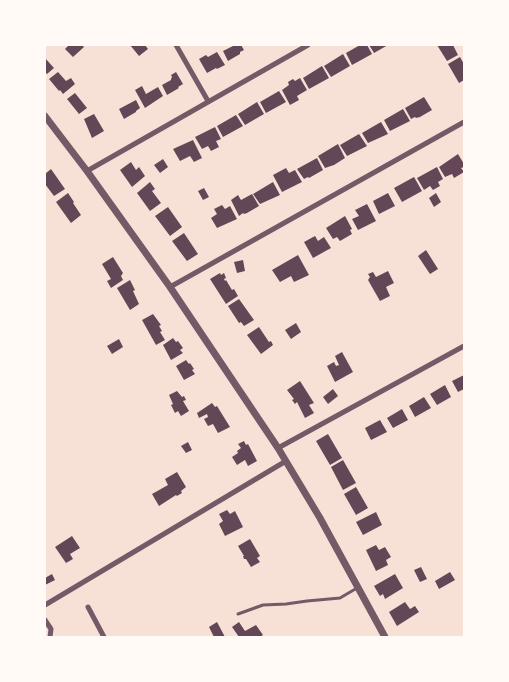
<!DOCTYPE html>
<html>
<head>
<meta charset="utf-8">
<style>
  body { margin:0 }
  #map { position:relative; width:509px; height:682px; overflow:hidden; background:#f7e1d7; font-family:Arial,sans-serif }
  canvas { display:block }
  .frame { position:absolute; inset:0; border:46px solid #fffaf5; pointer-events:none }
</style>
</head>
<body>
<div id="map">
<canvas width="509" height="682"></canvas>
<div class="frame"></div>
</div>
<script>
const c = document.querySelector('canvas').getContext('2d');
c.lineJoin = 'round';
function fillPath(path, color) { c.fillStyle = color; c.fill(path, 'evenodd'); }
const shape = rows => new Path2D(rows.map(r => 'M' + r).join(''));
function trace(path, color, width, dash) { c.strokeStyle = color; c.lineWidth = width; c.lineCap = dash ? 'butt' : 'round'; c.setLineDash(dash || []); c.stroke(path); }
const building = shape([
  [69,45,82,45,84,47,73,57,65,49],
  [130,45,145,45,148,49,139,56],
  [235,45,241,45,244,50,240,52,240,54,228,61,223,51],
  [360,45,367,45,372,54,352,65,346,53],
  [369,45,388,45,374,53],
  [437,45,453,45,458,55,447,61],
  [217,52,225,65,217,69,216,68,207,73,199,59,206,55,208,57],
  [343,54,350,66,331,77,324,66],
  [460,57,464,64,464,80,459,83,448,64],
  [45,58,54,68,47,74,45,72],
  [322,66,329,78,309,89,303,78],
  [58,72,66,81,71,78,75,84,63,94,60,90,59,91,49,79],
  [176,72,183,84,178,87,179,88,167,95,162,85,171,80,171,79,172,77,171,75],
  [300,78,307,90,297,96,299,100,290,105,282,90,289,85,288,82,293,79,295,81],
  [142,86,146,94,158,87,163,96,145,108,135,90],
  [279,91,286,102,266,113,260,102],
  [75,93,87,108,79,114,67,99],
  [424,97,432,110,420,117,416,118,415,117,411,119,405,108],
  [136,100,140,108,136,111,136,112,124,119,119,109],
  [257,102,264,114,245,125,238,114],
  [403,109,410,121,390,131,384,120],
  [94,114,104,131,92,138,84,119],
  [236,115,243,126,223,137,217,126],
  [381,122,388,134,368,143,362,133],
  [215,127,221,139,216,141,219,147,211,151,208,146,202,149,195,137],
  [359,134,367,146,347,156,340,145],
  [193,140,202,158,194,162,190,156,180,161,173,149],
  [338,144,345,158,334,165,325,168,318,156],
  [458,154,464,164,464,167,461,168,464,172,454,178,452,174,445,177,439,167],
  [317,158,323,170,309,178,308,177,304,179,297,169],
  [163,159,168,167,160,173,154,165],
  [131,162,136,170,139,167,145,176,132,187,120,170],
  [437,167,443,179,438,182,440,186,433,190,430,186,424,190,417,178],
  [286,168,289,173,295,170,302,182,282,192,273,175],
  [51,169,65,189,54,196,45,184,45,174],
  [414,177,422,191,402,202,394,188],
  [150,182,155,189,152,191,161,203,150,211,137,193],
  [273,182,280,195,260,204,253,194],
  [204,188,209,197,203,200,198,191],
  [68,193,74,202,73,203,81,215,71,223,56,202],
  [388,193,395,206,379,214,373,201],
  [436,193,441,202,434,207,429,198],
  [252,194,259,206,247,213,244,214,243,213,239,216,231,200,238,195,241,200],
  [367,204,376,221,358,230,352,219,359,216,355,210],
  [222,205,225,209,230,206,237,219,217,228,211,218,217,214,214,209],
  [168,207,182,227,170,236,155,216],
  [345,216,352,229,350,230,352,234,340,241,337,237,333,239,326,228],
  [184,233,198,254,187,261,172,241],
  [315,236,318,241,324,237,331,248,313,258,304,242],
  [426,250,438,269,430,274,418,256],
  [298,255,309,275,294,282,291,276,280,282,272,270],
  [113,257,123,273,121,276,123,280,111,288,107,281,111,279,102,264],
  [243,260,245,271,237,273,234,262],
  [388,271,394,283,386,287,390,296,380,301,368,280,370,277,368,274,373,272,376,277],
  [220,273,221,275,224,273,226,278,224,279,225,281,226,280,232,290,234,289,238,296,226,304,210,279],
  [130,280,135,290,133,291,139,304,130,310,117,288],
  [239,299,254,320,244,326,241,322,239,323,228,306],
  [153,314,161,325,159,326,162,331,160,332,165,340,156,345,142,320],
  [296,323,301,332,291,339,285,330],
  [259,327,269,342,271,341,273,345,261,354,247,335],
  [173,338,176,342,178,341,183,348,180,350,183,353,171,360,163,345],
  [119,339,123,347,112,354,107,346],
  [342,352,353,372,335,382,327,366,334,362,336,366,339,365,335,356],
  [186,360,189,364,190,363,194,369,192,370,195,374,184,380,176,366],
  [464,375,464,389,458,392,452,381],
  [300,381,314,403,309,405,314,413,305,418,297,402,295,404,292,400,294,399,287,390],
  [445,385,451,397,437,405,430,394],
  [333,389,338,396,328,404,323,397],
  [177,391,182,397,184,396,186,400,183,401,189,411,181,416,178,411,175,413,171,405,173,404,169,395],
  [424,397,431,408,415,417,409,406],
  [212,403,215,407,217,406,230,427,218,433,213,424,208,426,204,419,208,417,207,414,199,418,197,413],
  [402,409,408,420,393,428,387,418],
  [380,420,387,432,371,440,365,428],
  [328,434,342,458,330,465,316,441],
  [244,441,246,445,248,444,257,461,248,466,245,460,237,465,232,457,238,453,237,451,241,448,238,444],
  [188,442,192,450,186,453,181,446],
  [343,460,356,483,343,490,331,467],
  [177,472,186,487,181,491,182,493,177,496,176,495,159,506,152,494,168,485,165,479],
  [356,487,368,508,356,515,344,494],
  [227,510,230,514,235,511,243,527,225,536,219,524,223,521,219,514],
  [376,512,382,525,363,535,356,522],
  [72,536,80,548,70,554,73,559,66,563,55,547],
  [250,539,260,556,257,558,260,562,251,567,246,559,244,559,243,556,244,556,238,546],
  [376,545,379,550,385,547,391,557,386,560,388,565,376,571,366,550],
  [421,567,427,579,420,582,414,570],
  [450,572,455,580,439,589,435,581],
  [52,574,55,580,45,585,45,578],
  [395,574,403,588,385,599,383,594,380,596,374,586],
  [405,602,410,609,415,606,419,612,397,626,389,612],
  [217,622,225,637,214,637,209,627],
  [239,622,245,631,256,625,263,635,260,637,239,637,232,627]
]);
const service = shape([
  [238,614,263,605,286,604,307,601,340,598,357,588]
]);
const minor = shape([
  [176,45,208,101],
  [87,171,308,45],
  [170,287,464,122],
  [278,448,464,346],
  [45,605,286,461],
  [88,607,104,637],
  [45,620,51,629,50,637]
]);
const tertiary = shape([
  [45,116,87,171,170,287,278,448,320,518,385,637]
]);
fillPath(building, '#644757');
trace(service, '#755966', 3);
trace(minor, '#755966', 5);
trace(tertiary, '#755966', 7);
</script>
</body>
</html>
